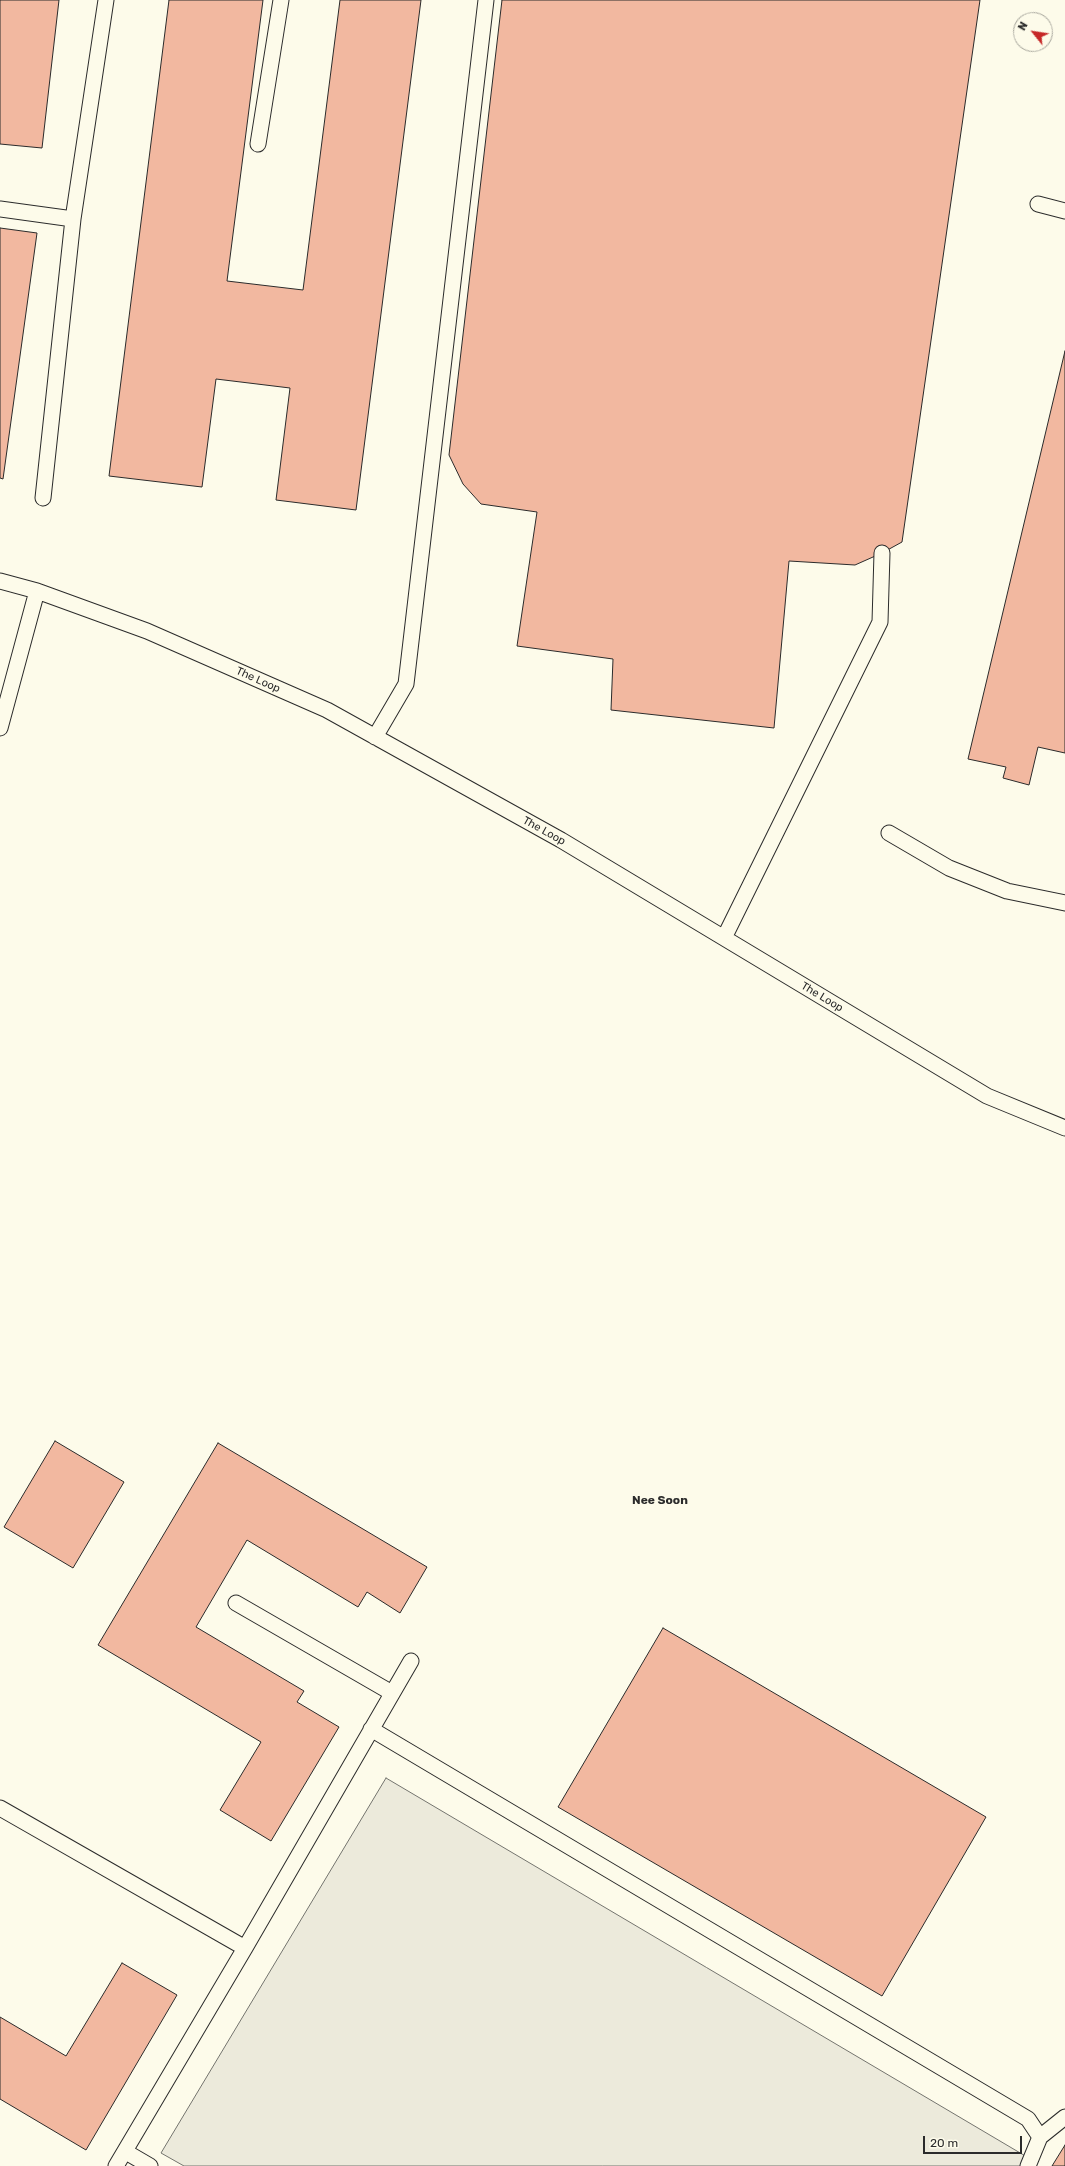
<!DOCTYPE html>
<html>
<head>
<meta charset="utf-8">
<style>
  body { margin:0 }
  #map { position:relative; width:1065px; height:2166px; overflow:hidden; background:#fdfbea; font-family:Rubik,sans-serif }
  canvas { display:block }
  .north { position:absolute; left:1013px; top:12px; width:40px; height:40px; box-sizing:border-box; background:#fdfbea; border:1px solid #a9a89e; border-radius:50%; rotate:300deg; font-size:11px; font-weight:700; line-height:16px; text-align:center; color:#2b2b2b }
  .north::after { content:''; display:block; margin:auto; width:14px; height:18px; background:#c62828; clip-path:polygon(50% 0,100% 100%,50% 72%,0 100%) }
  .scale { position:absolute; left:923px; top:2136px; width:99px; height:18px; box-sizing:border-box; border:2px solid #2b2b2b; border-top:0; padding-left:5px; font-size:12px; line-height:14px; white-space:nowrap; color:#2b2b2b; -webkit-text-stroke:3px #fdfbea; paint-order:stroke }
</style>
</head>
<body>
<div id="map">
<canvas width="1065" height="2166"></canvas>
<div class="north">N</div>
<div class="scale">20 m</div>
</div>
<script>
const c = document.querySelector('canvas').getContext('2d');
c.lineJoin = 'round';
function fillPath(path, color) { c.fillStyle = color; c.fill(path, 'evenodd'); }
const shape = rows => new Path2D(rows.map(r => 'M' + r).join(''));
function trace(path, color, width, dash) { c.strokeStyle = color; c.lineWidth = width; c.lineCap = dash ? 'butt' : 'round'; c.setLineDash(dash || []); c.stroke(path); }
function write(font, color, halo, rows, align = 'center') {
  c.font = font + ' Rubik,sans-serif'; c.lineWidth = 3; c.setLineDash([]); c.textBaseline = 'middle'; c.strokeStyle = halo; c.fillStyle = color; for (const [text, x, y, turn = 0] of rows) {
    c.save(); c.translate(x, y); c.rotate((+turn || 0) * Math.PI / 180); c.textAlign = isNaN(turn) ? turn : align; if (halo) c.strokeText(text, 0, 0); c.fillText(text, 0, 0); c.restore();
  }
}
const parking = shape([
  [386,1778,1027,2157,1021,2166,184,2166,161,2153,386,1778]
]);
const building = shape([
  [0,0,59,0,42,148,0,144,0,0],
  [169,0,263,0,227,281,303,290,340,0,421,0,356,510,276,500,290,388,216,379,202,487,109,476,169,0],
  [502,0,980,0,902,542,882,553,855,565,789,561,774,728,611,710,613,659,517,646,537,512,481,504,463,484,449,455,502,0],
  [0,228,37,233,3,479,0,478,0,228],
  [1065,351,1065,753,1038,747,1029,785,1003,778,1006,767,968,759,1065,351],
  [55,1441,124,1482,73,1568,4,1527,55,1441],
  [218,1443,427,1567,400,1613,367,1592,358,1607,247,1540,196,1627,304,1691,297,1702,339,1727,271,1841,220,1810,261,1742,98,1645,218,1443],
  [663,1628,986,1817,882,1996,558,1807,663,1628],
  [122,1963,177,1995,86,2150,0,2099,0,2017,66,2056,122,1963],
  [1065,2145,1065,2166,1052,2166,1065,2145]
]);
const lane = shape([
  [258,144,281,0],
  [1038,204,1065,211],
  [0,209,73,219],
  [43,498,73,219,106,0],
  [0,581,37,591,147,631,327,710,561,840,987,1096,1065,1128],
  [0,728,37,591],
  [375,737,406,684,486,0],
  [889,833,949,868,1007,891,1065,903],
  [724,938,880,622,882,553],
  [236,1603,392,1693],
  [371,1729,1028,2119,1040,2137],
  [0,1808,245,1948],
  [126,2152,150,2166],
  [116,2166,245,1948,411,1661],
  [1028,2166,1040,2137,1065,2117]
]);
const streetNames = [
  ["The Loop",258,680,24],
  ["The Loop",544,831,29],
  ["The Loop",822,997,31]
];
const neighbourhoodNames = [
  ["Nee Soon",660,1501]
];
fillPath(parking, '#eceadb');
trace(parking, '#74746e', 1);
fillPath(building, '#f2b8a0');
trace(building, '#2b2b2b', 1);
trace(lane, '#2b2b2b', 17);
trace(lane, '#fdfbea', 15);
write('11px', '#2b2b2b', '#fdfbea', streetNames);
write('bold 12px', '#2b2b2b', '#fdfbea', neighbourhoodNames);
</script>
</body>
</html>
